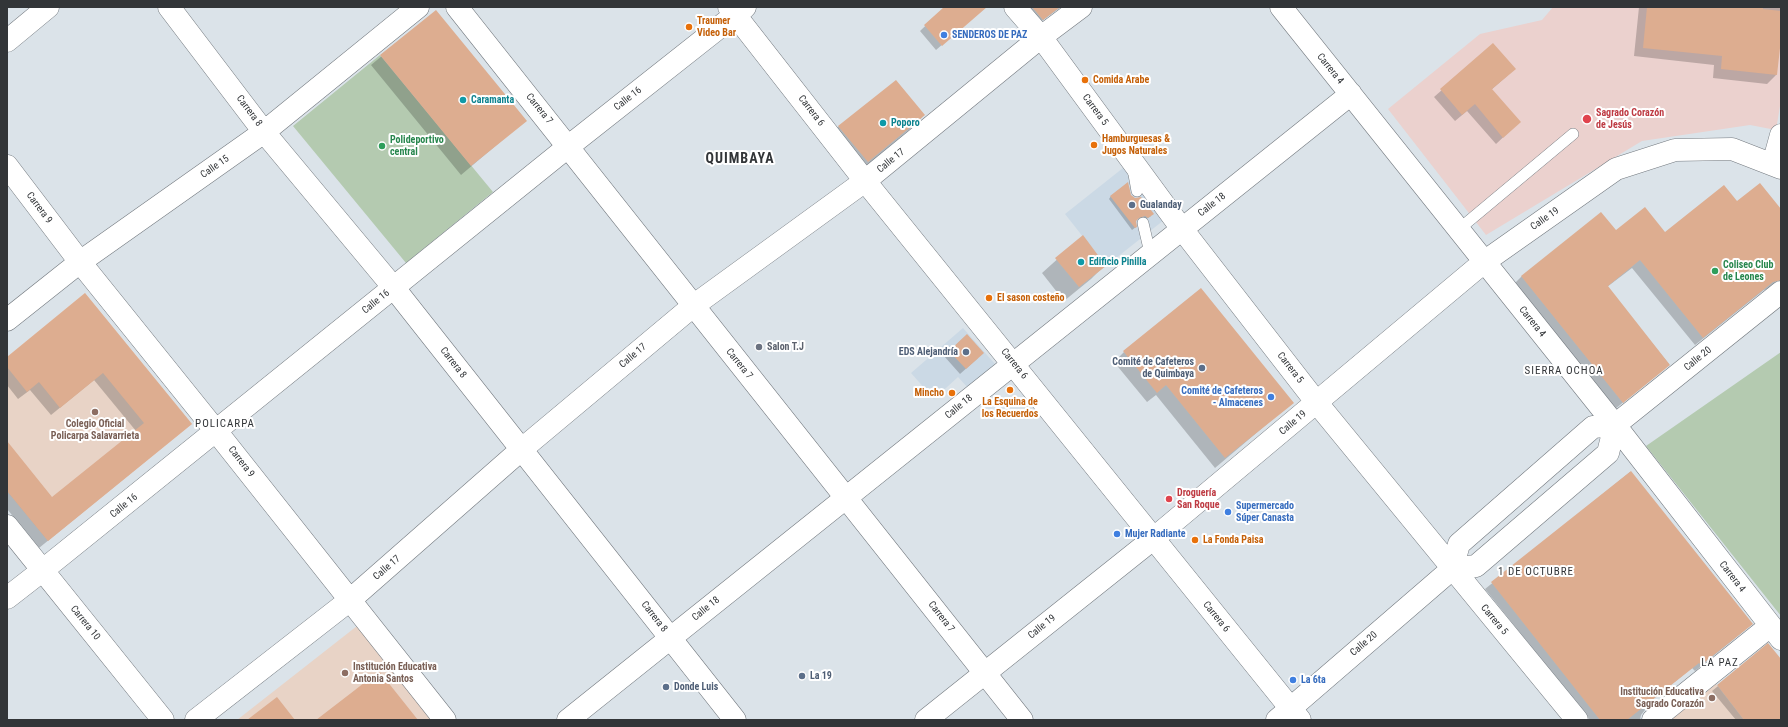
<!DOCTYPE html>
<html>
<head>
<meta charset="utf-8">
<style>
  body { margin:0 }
  #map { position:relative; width:1788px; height:727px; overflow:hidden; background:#dbe3e9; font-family:"Roboto Condensed",sans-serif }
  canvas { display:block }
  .frame { position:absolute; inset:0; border:8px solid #323538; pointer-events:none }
</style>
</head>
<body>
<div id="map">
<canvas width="1788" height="727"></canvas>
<div class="frame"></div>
</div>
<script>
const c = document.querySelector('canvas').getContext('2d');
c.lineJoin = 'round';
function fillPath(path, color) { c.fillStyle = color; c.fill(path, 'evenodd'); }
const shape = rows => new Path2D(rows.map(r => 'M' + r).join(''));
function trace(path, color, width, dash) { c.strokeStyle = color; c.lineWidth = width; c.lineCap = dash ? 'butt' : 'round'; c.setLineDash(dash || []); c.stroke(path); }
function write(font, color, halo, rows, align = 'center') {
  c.font = font + ' "Roboto Condensed",sans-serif'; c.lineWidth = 4; c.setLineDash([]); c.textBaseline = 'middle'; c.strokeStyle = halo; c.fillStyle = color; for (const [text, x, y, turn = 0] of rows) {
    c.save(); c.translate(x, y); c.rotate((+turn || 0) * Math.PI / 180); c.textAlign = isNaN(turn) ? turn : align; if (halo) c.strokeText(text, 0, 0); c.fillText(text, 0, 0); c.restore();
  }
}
const built = shape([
  [1123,168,1164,220,1106,266,1065,214],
  [963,328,995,364,968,388,958,377,934,399,911,373]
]);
const education = shape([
  [85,293,192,424,48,541,7,491,7,357],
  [357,626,431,720,237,720],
  [1716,684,1744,720,1670,720]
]);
const medical = shape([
  [1553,7,1781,7,1781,100,1776,130,1750,125,1642,141,1486,235,1388,109,1480,34,1542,20]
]);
const green = shape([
  [380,55,493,192,406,263,293,126],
  [1781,352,1781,616,1646,446]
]);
const shadow = shape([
  [945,7,986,7,936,50,920,31],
  [1019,7,1061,7,1035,26],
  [1639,7,1781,7,1781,29,1776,75,1767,84,1713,78,1714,65,1634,56],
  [436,11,525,121,461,175,371,65],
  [1493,45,1507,76,1491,90,1512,129,1496,144,1467,111,1455,121,1434,97],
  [896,82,924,115,910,129,854,176,825,140,838,127],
  [1111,196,1151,216,1145,220,1142,218,1136,219,1136,227,1132,230,1109,199],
  [1737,203,1781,211,1781,282,1774,288,1764,290,1695,345,1632,268,1607,287,1669,364,1614,410,1514,284,1522,276,1616,232,1665,233],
  [1082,237,1105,265,1091,279,1064,301,1042,273],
  [85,294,191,424,39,548,7,509,7,443,52,498,136,431,94,380,51,415,30,390,18,399,7,385,7,358],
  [967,335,978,358,960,374,944,356],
  [1124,352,1293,402,1215,468,1156,395,1147,402,1114,362],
  [1630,472,1745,630,1695,671,1692,668,1643,707,1645,710,1641,715,1640,720,1590,720,1485,589],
  [1768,645,1781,661,1781,720,1736,720,1712,691]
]);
const building = shape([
  [944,7,987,7,942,46,924,25],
  [1032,7,1060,7,1043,20],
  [1647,7,1763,7,1763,9,1781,11,1781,39,1777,75,1721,69,1722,56,1643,48],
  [436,10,527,121,471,166,380,55],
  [1493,43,1516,69,1492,89,1521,122,1503,138,1475,104,1462,115,1440,89],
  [896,80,925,115,868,162,838,126],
  [1128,182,1131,195,1135,198,1141,197,1154,214,1148,218,1145,216,1139,218,1136,221,1137,227,1135,228,1110,196],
  [1760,183,1781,209,1781,280,1773,282,1703,338,1640,260,1608,286,1670,365,1623,403,1521,276,1601,212,1616,230,1645,207,1665,232,1724,185,1737,201],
  [1083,235,1106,266,1079,287,1055,258],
  [1201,288,1294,403,1225,458,1166,385,1157,393,1123,351],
  [85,293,192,424,48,541,7,491,7,441,52,497,144,423,103,373,60,408,39,382,27,392,7,367,7,357],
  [967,334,984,353,966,369,949,351],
  [1631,471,1753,624,1701,665,1699,663,1627,720,1600,720,1491,582],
  [1768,643,1781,659,1781,720,1744,720,1717,685],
  [379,671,418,720,316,720,355,690],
  [277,697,295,720,247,720]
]);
const lane = shape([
  [1133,169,1137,191],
  [1143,223,1150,253],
  [1458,230,1573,134]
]);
const street = shape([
  [169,7,264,132,394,288,735,720],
  [1015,7,1041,37,1182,229,1317,403,1577,720],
  [1281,7,1615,425,1781,639],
  [7,41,48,7],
  [1773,164,1781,135],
  [7,166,80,262,216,431,445,720],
  [7,320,80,262,264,132,418,7],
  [1452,569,1476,566,1608,453,1615,425],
  [7,598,43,570,569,146,745,7],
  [196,720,350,600,522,449,693,306,865,181,1041,37,1081,7],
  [568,720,1351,94],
  [926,720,1153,539,1484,262,1616,169,1675,150,1732,149,1781,168],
  [1277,720,1452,569,1459,544,1593,427,1615,425,1781,292],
  [1653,720,1770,626]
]);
const secondary = shape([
  [457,7,1022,720],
  [729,7,865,181,1300,720],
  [7,526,163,720]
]);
const markers = [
  [689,27,4,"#e8710a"],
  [944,35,4,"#3f7fe0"],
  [1085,80,4,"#e8710a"],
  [463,100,4,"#0f9aa8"],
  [1587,119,5,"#e0444e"],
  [883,123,4,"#0f9aa8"],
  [1094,145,4,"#e8710a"],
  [382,146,4,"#2e9e5b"],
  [1132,205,4,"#5c6f8a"],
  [1081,262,4,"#0f9aa8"],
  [1715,271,4,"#2e9e5b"],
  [989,298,4,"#e8710a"],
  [759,347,4,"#6b7280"],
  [966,352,4,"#5c6f8a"],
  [1202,368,4,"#5c6f8a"],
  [1010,390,4,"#e8710a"],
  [952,393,4,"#e8710a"],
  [1271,397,4,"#3f7fe0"],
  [95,412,4,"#8d6e63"],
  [1169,499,4,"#e0444e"],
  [1228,512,4,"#3f7fe0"],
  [1117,534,4,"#3f7fe0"],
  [1195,540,4,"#e8710a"],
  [345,673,4,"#8d6e63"],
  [802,676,4,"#5c6f8a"],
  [1293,680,4,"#3f7fe0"],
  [666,687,4,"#5c6f8a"],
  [1712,698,4,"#8d6e63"]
];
const foodNames = [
  ["Traumer",697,21],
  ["Video Bar",697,33],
  ["Comida Arabe",1093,80],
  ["Hamburguesas &",1102,139],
  ["Jugos Naturales",1102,151],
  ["El sason costeño",997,298],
  ["Mincho",944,393,"right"],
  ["La Esquina de",1010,402,"center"],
  ["los Recuerdos",1010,414,"center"],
  ["La Fonda Paisa",1203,540]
];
const shopNames = [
  ["SENDEROS DE PAZ",952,35],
  ["Comité de Cafeteros",1263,391,"right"],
  ["- Almacenes",1263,403,"right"],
  ["Supermercado",1236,506],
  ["Súper Canasta",1236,518],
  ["Mujer Radiante",1125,534],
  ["La 6ta",1301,680]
];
const streetNames = [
  ["Carrera 4",1330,69,51],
  ["Calle 16",628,99,-38],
  ["Carrera 7",539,109,51],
  ["Carrera 5",1095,110,53],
  ["Carrera 8",249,111,53],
  ["Carrera 6",811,111,52],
  ["Calle 17",891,161,-39],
  ["Calle 15",215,167,-35],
  ["Calle 18",1212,205,-38],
  ["Carrera 9",39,208,53],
  ["Calle 19",1545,219,-35],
  ["Calle 16",376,302,-39],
  ["Carrera 4",1532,322,51],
  ["Calle 17",633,356,-40],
  ["Calle 20",1698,359,-39],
  ["Carrera 8",453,363,52],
  ["Carrera 7",739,364,51],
  ["Carrera 6",1014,364,51],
  ["Carrera 5",1290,368,52],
  ["Calle 18",959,407,-39],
  ["Calle 19",1293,423,-40],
  ["Carrera 9",241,462,52],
  ["Calle 16",124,506,-39],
  ["Calle 17",387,568,-41],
  ["Carrera 4",1732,577,52],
  ["Calle 18",706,609,-39],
  ["Carrera 8",654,617,52],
  ["Carrera 7",941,617,52],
  ["Carrera 6",1216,617,51],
  ["Carrera 5",1494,620,50],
  ["Carrera 10",85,623,51],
  ["Calle 19",1042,627,-39],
  ["Calle 20",1364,644,-41]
];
const cultureNames = [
  ["Caramanta",471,100],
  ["Poporo",891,123],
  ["Edificio Pinilla",1089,262]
];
const healthNames = [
  ["Sagrado Corazón",1596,113],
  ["de Jesús",1596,125],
  ["Droguería",1177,493],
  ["San Roque",1177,505]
];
const leisureNames = [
  ["Polideportivo",390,140],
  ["central",390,152],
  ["Coliseo Club",1723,265],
  ["de Leones",1723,277]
];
const serviceNames = [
  ["Gualanday",1140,205],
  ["EDS Alejandría",958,352,"right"],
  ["Comité de Cafeteros",1194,362,"right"],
  ["de Quimbaya",1194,374,"right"],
  ["La 19",810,676],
  ["Donde Luis",674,687]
];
const worshipNames = [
  ["Salon T.J",767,347]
];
const educationNames = [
  ["Colegio Oficial",95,424],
  ["Policarpa Salavarrieta",95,436],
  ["Institución Educativa",353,667,"left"],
  ["Antonia Santos",353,679,"left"],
  ["Institución Educativa",1704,692,"right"],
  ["Sagrado Corazón",1704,704,"right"]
];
const neighbourhoodNames = [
  ["SIERRA OCHOA",1564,371],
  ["POLICARPA",225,424],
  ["1 DE OCTUBRE",1536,572],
  ["LA PAZ",1720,663]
];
const districtNames = [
  ["QUIMBAYA",740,159]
];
fillPath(built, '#cbd9e5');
fillPath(education, '#e8d3c6');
fillPath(medical, '#ebd1ce');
fillPath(green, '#b4cab0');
fillPath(shadow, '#0003');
fillPath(building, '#ddad90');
trace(lane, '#73797f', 12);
trace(street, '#73797f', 23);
trace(secondary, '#73797f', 23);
trace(lane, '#fff', 11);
trace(street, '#fff', 22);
trace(secondary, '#fff', 22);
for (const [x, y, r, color] of markers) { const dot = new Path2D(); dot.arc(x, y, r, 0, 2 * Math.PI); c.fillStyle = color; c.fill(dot); trace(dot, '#fff', 1.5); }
write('bold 10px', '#c56008', '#fff', foodNames, 'left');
write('bold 10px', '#366cbe', '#fff', shopNames, 'left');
write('10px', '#323538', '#fff', streetNames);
write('bold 10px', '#0d838f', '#fff', cultureNames, 'left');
write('bold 10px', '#be3a42', '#fff', healthNames, 'left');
write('bold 10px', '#27864d', '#fff', leisureNames, 'left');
write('bold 10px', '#4e5e75', '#fff', serviceNames, 'left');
write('bold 10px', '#5b616d', '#fff', worshipNames, 'left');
write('bold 10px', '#785e54', '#fff', educationNames);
c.letterSpacing = '1px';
write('11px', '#323538', '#fff', neighbourhoodNames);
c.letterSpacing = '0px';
c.letterSpacing = '1px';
write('bold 14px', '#323538', '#fff', districtNames);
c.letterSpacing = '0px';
</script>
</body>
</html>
